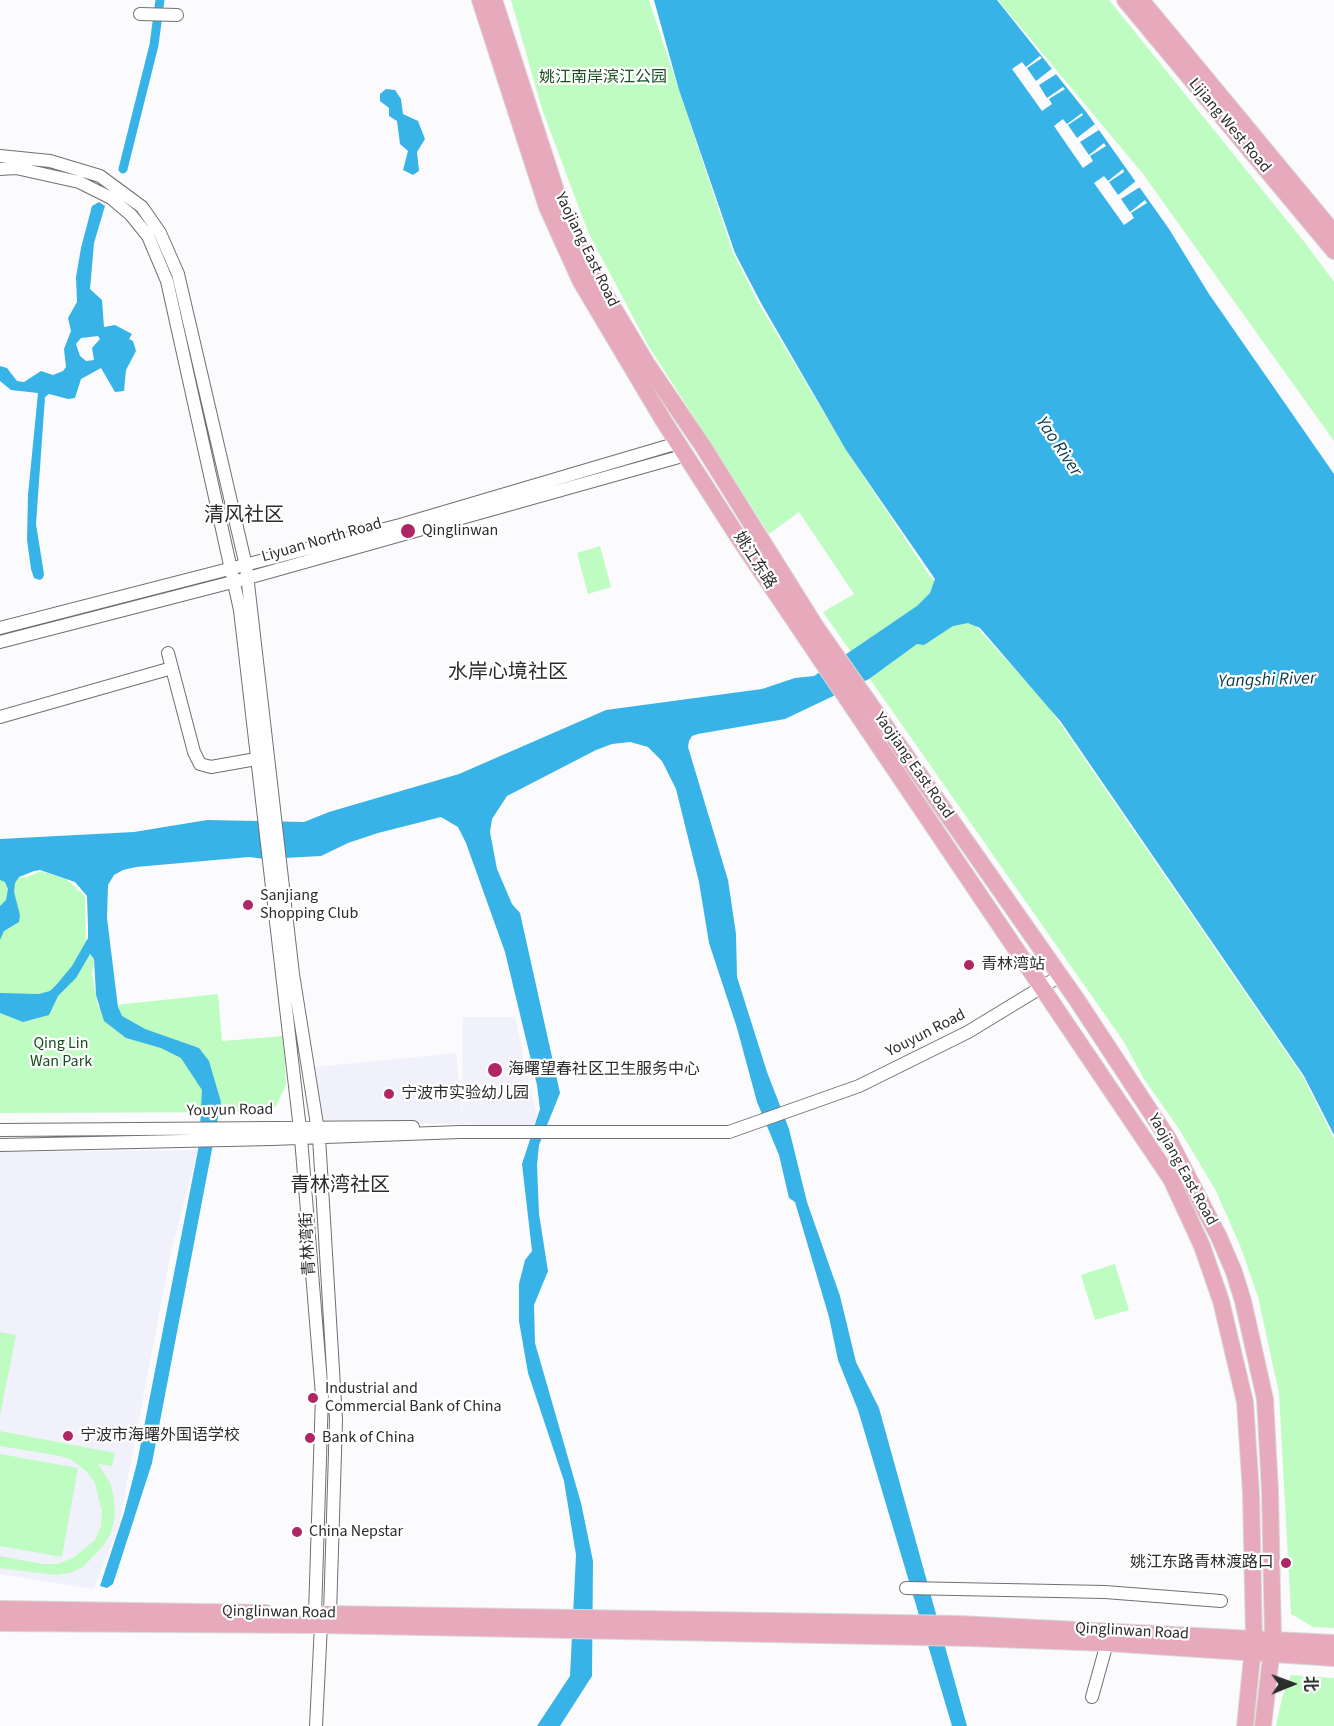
<!DOCTYPE html>
<html>
<head>
<meta charset="utf-8">
<style>
  body { margin:0 }
  #map { position:relative; width:1334px; height:1726px; overflow:hidden; background:#fbfbfd; font-family:"Source Sans 3","Noto Sans SC",sans-serif }
  canvas { display:block }
  .north { position:absolute; left:1262px; top:1654px; width:60px; height:60px; -webkit-text-stroke:4px #fff; paint-order:stroke; rotate:89deg; font-size:16px; font-weight:700; line-height:24px; text-align:center; color:#2c2c2d }
  .north::after { content:''; display:block; margin:auto; width:21px; height:27px; background:#2c2c2d; clip-path:polygon(50% 0,100% 100%,50% 72%,0 100%) }
</style>
</head>
<body>
<div id="map">
<canvas width="1334" height="1726"></canvas>
<div class="north">北</div>
</div>
<script>
const c = document.querySelector('canvas').getContext('2d');
c.lineJoin = 'round';
function fillPath(path, color) { c.fillStyle = color; c.fill(path, 'evenodd'); }
const shape = rows => new Path2D(rows.map(r => 'M' + r).join(''));
function trace(path, color, width, dash) { c.strokeStyle = color; c.lineWidth = width; c.lineCap = dash ? 'butt' : 'round'; c.setLineDash(dash || []); c.stroke(path); }
function write(font, color, halo, rows, align = 'center') {
  c.font = font + ' "Source Sans 3","Noto Sans SC",sans-serif'; c.lineWidth = 4.5; c.setLineDash([]); c.textBaseline = 'middle'; c.strokeStyle = halo; c.fillStyle = color; for (const [text, x, y, turn = 0] of rows) {
    c.save(); c.translate(x, y); c.rotate((+turn || 0) * Math.PI / 180); c.textAlign = isNaN(turn) ? turn : align; if (halo) c.strokeText(text, 0, 0); c.fillText(text, 0, 0); c.restore();
  }
}
const built = shape([
  [463,1017,515,1017,539,1126,322,1121,314,1067,456,1053,462,1115],
  [198,1150,171,1252,119,1525,94,1589,0,1574,0,1152]
]);
const green = shape([
  [511,0,649,0,733,253,759,304,846,450,929,575,1046,703,1303,1077,1334,1139,1334,1628,1313,1627,1291,1614,1279,1393,1258,1297,1241,1248,1216,1191,1179,1129,1144,1079,1124,1042,823,612,854,594,799,512,769,534,649,347,588,232,542,109],
  [998,0,1109,0,1306,244,1334,282,1334,441,1143,174],
  [600,546,611,587,588,594,577,553],
  [41,871,66,879,85,896,86,939,90,955,94,959,92,974,98,1007,218,994,222,1041,284,1036,286,1085,276,1106,265,1112,0,1113,0,879,27,877],
  [1115,1264,1129,1310,1095,1320,1081,1275],
  [0,1332,16,1335,0,1416],
  [0,1431,115,1453,112,1466,98,1464,111,1484,114,1499,115,1515,111,1533,104,1545,83,1567,70,1573,55,1575,0,1568,0,1556,42,1564,58,1564,73,1558,95,1540,101,1526,102,1512,95,1483,87,1472,72,1460,60,1456,0,1446],
  [0,1454,78,1468,62,1557,0,1546],
  [1291,1675,1334,1678,1334,1726,1276,1726,1282,1698]
]);
const water = shape([
  [654,0,997,0,1087,113,1169,229,1209,294,1334,474,1334,1135,1304,1076,1061,722,980,628,968,623,953,626,924,645,917,644,869,679,785,719,698,734,692,736,689,741,688,747,728,880,736,934,737,977,767,1072,789,1129,807,1202,840,1296,856,1362,879,1408,967,1726,952,1726,858,1410,838,1360,829,1317,795,1202,789,1198,779,1155,757,1102,737,1028,709,943,699,882,676,789,662,761,648,747,630,742,612,744,596,750,507,796,492,819,490,832,497,869,512,904,520,913,560,1093,539,1145,537,1165,539,1214,548,1271,534,1305,535,1343,581,1503,593,1561,592,1676,560,1726,537,1726,570,1676,576,1555,564,1481,528,1373,519,1321,519,1284,525,1260,532,1251,522,1164,540,1109,537,1085,505,952,466,843,458,827,441,817,378,833,348,843,321,856,265,859,249,857,136,867,123,870,114,875,108,885,107,918,118,1007,122,1016,145,1029,199,1048,209,1061,221,1102,152,1463,113,1584,107,1588,100,1586,124,1513,137,1463,199,1145,202,1090,181,1058,161,1048,126,1038,104,1021,96,995,94,959,90,954,76,978,58,996,49,1015,23,1022,0,1013,0,993,39,994,50,991,57,984,72,966,88,938,88,927,87,896,75,882,40,870,34,871,19,877,15,883,14,892,20,915,19,922,4,931,0,940,0,906,6,900,8,889,5,882,0,880,0,839,134,832,207,820,304,822,329,812,459,774,606,710,762,689,795,678,814,676,917,606,930,593,935,579,846,450,761,303,735,253,679,90],
  [386,89,395,90,401,99,403,114,418,121,425,139,417,152,419,171,413,175,403,170,408,151,400,144,397,121,389,116,389,108,380,101,380,94],
  [99,202,105,206,94,243,90,289,102,300,104,327,115,325,132,334,129,339,133,341,136,351,126,370,124,391,115,392,101,368,81,379,75,398,68,399,49,394,45,397,36,524,44,574,43,578,40,580,34,578,31,569,27,540,28,495,38,393,11,390,0,381,0,366,7,368,17,381,24,382,41,371,53,375,63,371,66,367,64,349,71,331,68,318,77,302,76,277,81,248,92,206],
  [98,336,100,339,92,348,94,360,86,361,80,356,76,344,81,338]
]);
const pier = shape([
  [1040,56,1042,58,1027,68,1036,81,1054,67,1058,73,1039,85,1047,98,1063,87,1065,89,1049,99,1052,104,1042,111,1012,69,1022,62,1026,67],
  [1082,113,1083,115,1068,125,1077,138,1095,124,1099,130,1080,142,1089,155,1104,143,1106,146,1090,156,1093,161,1083,168,1054,126,1063,119,1067,124],
  [1123,169,1124,172,1109,182,1118,195,1136,181,1140,187,1121,199,1130,212,1145,200,1147,203,1131,213,1134,218,1124,225,1094,183,1104,176,1108,181]
]);
const canal = shape([
  [123,169,154,45,160,0]
]);
const minor = shape([
  [140,14,177,15],
  [0,156,50,161,100,176,142,207,160,233,178,274,246,566,293,974,319,1137,336,1420,330,1614,325,1619],
  [0,169,16,168,79,182,111,198,131,215,148,236,167,281,240,610,301,1138,322,1395,315,1614,321,1625,316,1726],
  [0,628,400,525,678,443],
  [0,642,248,578,686,455],
  [168,653,194,752,200,764,211,767,256,759],
  [0,717,172,668],
  [0,1130,413,1127],
  [0,1145,272,1139,460,1132,729,1132,859,1086,968,1032,1060,976],
  [906,1588,1105,1592,1221,1601],
  [1092,1697,1107,1643]
]);
const major = shape([
  [480,0,547,207,581,282,663,420,740,540,1171,1179,1202,1246,1221,1301,1245,1402,1251,1493,1254,1638,1245,1726],
  [494,0,560,203,595,277,647,364,704,448,816,627,1077,1000,1169,1140,1219,1237,1234,1272,1243,1301,1265,1399,1270,1491,1273,1639,1263,1726],
  [1125,0,1334,251],
  [1141,0,1334,233],
  [0,1609,266,1613],
  [325,1614,959,1624,1334,1643],
  [0,1623,321,1625,970,1638,1107,1643,1334,1658]
]);
const markers = [
  [408,531,8,"#b02664"],
  [248,905,6,"#b02664"],
  [969,965,6,"#b02664"],
  [495,1070,8,"#b02664"],
  [389,1094,6,"#b02664"],
  [313,1398,6,"#b02664"],
  [68,1436,6,"#b02664"],
  [310,1438,6,"#b02664"],
  [297,1532,6,"#b02664"],
  [1286,1563,6,"#b02664"]
];
const parkNames = [
  ["姚江南岸滨江公园",603,78],
  ["Qing Lin",61,1044],
  ["Wan Park",61,1062]
];
const streetNames = [
  ["Lijiang West Road",1229,126,50],
  ["Yaojiang East Road",586,250,64],
  ["Liyuan North Road",322,541,-16],
  ["姚江东路",754,561,57],
  ["Yaojiang East Road",913,766,55],
  ["Youyun Road",926,1034,-27],
  ["Youyun Road",230,1111,-1],
  ["Yaojiang East Road",1182,1170,61],
  ["青林湾街",309,1244,-93],
  ["Qinglinwan Road",279,1613,1],
  ["Qinglinwan Road",1132,1632,3]
];
const poiNames = [
  ["Qinglinwan",422,531],
  ["Sanjiang",260,896],
  ["Shopping Club",260,914],
  ["青林湾站",981,965],
  ["海曙望春社区卫生服务中心",508,1070],
  ["宁波市实验幼儿园",401,1094],
  ["Industrial and",325,1389],
  ["Commercial Bank of China",325,1407],
  ["宁波市海曙外国语学校",80,1436],
  ["Bank of China",322,1438],
  ["China Nepstar",309,1532],
  ["姚江东路青林渡路口",1274,1563,"right"]
];
const waterNames = [
  ["Yao River",1058,447,56],
  ["Yangshi River",1267,681,-2]
];
const quarterNames = [
  ["清风社区",244,517],
  ["水岸心境社区",508,674],
  ["青林湾社区",340,1187]
];
fillPath(built, '#f1f1fb');
fillPath(green, '#befcc2');
fillPath(water, '#37b3e8');
fillPath(pier, '#fbfbfd');
trace(canal, '#37b3e8', 9);
trace(minor, '#707072', 14);
trace(major, '#d9d9d9', 18);
trace(minor, '#fff', 12);
trace(major, '#e7a9bc', 16);
for (const [x, y, r, color] of markers) { const dot = new Path2D(); dot.arc(x, y, r, 0, 2 * Math.PI); c.fillStyle = color; c.fill(dot); trace(dot, '#fff', 2); }
write('16px', '#174e1f', '#fff', parkNames);
write('16px', '#2c2c2d', '#fff', streetNames);
write('16px', '#2c2c2d', '#fff', poiNames, 'left');
write('italic 18px', '#043a4f', '#fff', waterNames);
write('20px', '#2c2c2d', '#fff', quarterNames);
</script>
</body>
</html>
